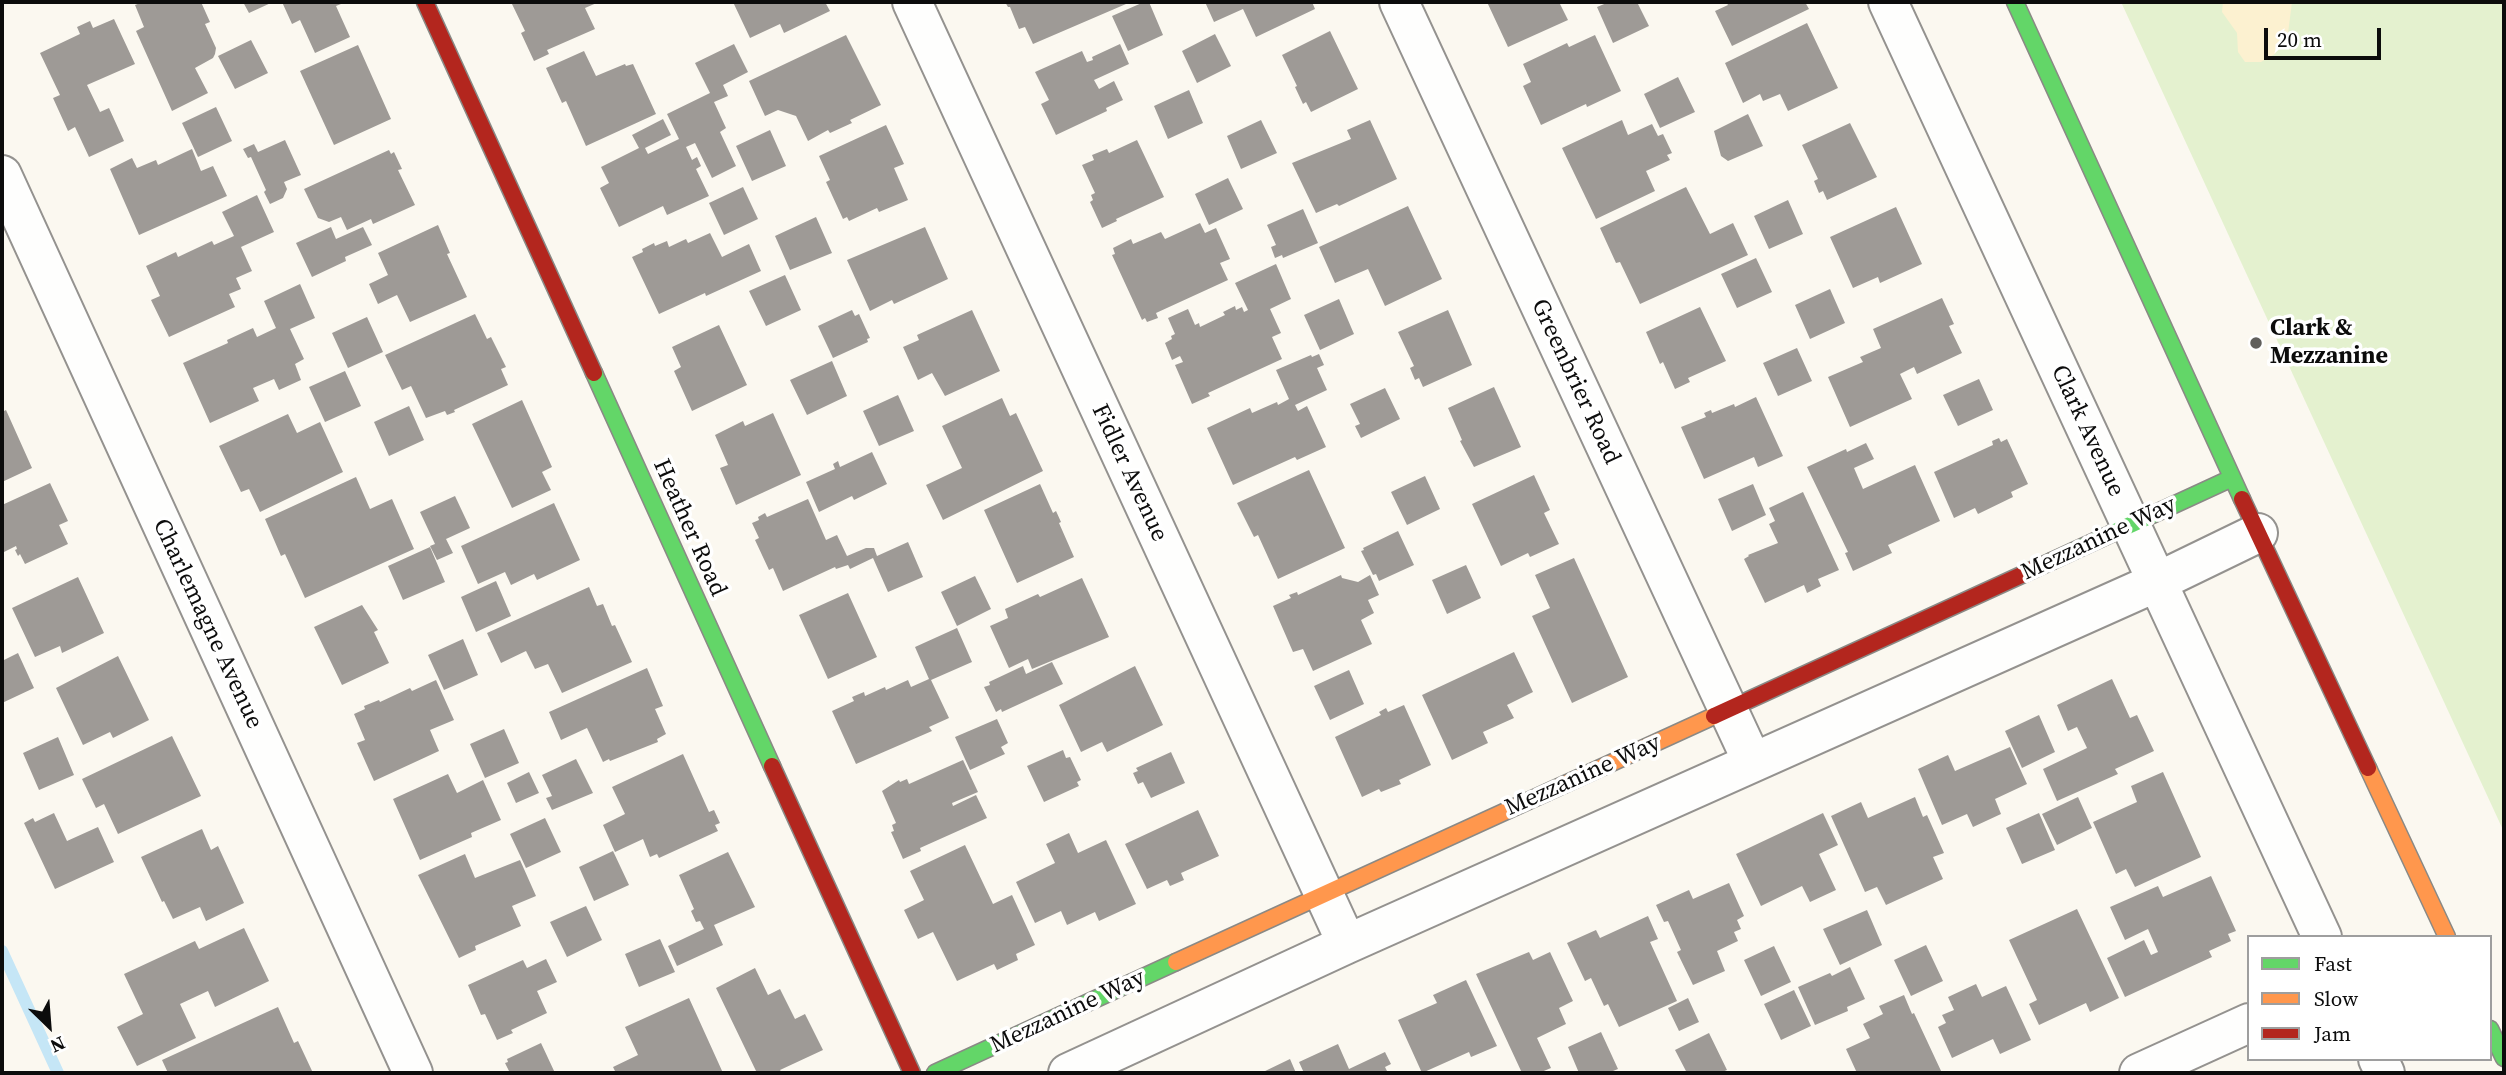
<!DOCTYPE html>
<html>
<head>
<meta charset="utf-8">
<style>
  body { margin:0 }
  #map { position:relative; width:2506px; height:1075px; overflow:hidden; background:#fbf8f0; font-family:"Source Serif 4",serif }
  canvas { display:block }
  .frame { position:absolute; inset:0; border:4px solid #0c0c0c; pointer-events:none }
  .legend { position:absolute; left:2247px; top:935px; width:245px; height:126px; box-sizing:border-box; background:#fff; border:2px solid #9e9e9e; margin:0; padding:9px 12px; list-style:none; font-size:21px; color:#0c0c0c }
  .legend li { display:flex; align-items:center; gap:14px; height:35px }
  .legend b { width:35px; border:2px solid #9e9e9e }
  .north { position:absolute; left:14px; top:991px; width:70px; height:70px; -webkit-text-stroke:5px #fff; paint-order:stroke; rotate:155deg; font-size:19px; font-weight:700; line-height:28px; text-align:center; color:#0c0c0c }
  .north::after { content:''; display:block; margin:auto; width:24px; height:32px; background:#0c0c0c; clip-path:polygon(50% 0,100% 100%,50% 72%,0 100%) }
  .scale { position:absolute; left:2264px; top:28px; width:117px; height:32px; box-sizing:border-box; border:4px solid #0c0c0c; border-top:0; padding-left:9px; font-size:21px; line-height:24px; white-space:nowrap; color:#0c0c0c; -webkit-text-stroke:5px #fff; paint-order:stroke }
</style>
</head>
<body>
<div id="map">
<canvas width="2506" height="1075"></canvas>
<div class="frame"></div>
<ul class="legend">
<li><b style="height:9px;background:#63d668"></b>Fast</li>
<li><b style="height:9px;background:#ff974d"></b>Slow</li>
<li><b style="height:9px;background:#b3261e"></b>Jam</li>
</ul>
<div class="north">N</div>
<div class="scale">20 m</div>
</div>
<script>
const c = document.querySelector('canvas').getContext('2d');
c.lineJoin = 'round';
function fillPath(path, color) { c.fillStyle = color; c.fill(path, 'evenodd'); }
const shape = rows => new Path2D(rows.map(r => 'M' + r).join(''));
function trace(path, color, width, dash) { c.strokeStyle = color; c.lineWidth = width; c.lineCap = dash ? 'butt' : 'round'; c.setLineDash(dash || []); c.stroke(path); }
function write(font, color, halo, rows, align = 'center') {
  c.font = font + ' "Source Serif 4",serif'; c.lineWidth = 7; c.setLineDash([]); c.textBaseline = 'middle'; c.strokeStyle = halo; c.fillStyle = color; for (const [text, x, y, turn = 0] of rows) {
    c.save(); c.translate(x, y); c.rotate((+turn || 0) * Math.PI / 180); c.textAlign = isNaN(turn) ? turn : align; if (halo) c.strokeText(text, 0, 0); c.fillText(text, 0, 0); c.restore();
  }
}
const green = shape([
  [2121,2,2504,2,2504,832]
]);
const sand = shape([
  [2223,2,2292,2,2288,33,2275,54,2261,62,2245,62,2238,52,2237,33,2222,12]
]);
const stream = shape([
  [2,951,58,1073]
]);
const building = shape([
  [143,2,201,2,210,22,205,24,216,48,215,54,213,58,195,68,208,93,172,111,136,31,144,27,135,5],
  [243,2,273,2,249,13],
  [282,2,346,2,336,6,350,37,315,53,300,20,292,24],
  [511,2,599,2,585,8,595,29,547,50,549,54,534,61,521,33,525,31],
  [733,2,825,2,830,11,784,33,780,24,750,38],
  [1005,2,1125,2,1126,4,1033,44,1025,27,1019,29,1010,7,1008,7],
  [1144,2,1149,2,1163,35,1128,51,1112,16],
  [1205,2,1312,2,1315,9,1256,37,1243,9,1214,22],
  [1487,2,1559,2,1568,20,1508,47],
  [1609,2,1637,2,1649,26,1613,43,1597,7],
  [1726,2,1805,2,1809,9,1732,46,1715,11,1728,5],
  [114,19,135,64,87,85,100,112,109,108,124,141,89,157,75,127,68,131,53,98,60,95,40,53,80,34,77,27,90,21,93,28],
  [1807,23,1838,88,1788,111,1780,94,1763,101,1760,94,1743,103,1725,63],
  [1330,31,1358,89,1311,112,1306,102,1303,104,1295,87,1297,86,1282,55],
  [1215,34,1231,66,1197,83,1182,51],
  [846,35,881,105,850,120,852,123,830,133,828,130,808,141,796,116,778,110,765,116,749,81],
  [1595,35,1621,91,1587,107,1586,104,1541,125,1523,86,1531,82,1523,64,1567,43,1569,47],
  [251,40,268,73,235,89,218,56],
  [734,44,748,72,723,85,728,96,714,102,726,128,720,132,736,166,712,178,695,143,686,147,692,160,697,157,701,166,696,169,709,196,667,215,663,206,619,227,600,188,609,183,601,167,639,148,632,135,663,119,671,135,645,148,648,154,679,139,667,114,710,93,695,63],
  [1120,44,1129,64,1094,80,1099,89,1114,81,1123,100,1106,108,1107,111,1056,135,1041,104,1049,100,1035,72,1082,51,1087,62,1093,60,1092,57],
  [358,45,391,119,334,145,300,71],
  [584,51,596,76,625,64,626,66,633,64,656,114,586,146,566,101,562,103,546,68],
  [1678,77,1695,112,1660,128,1644,94],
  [1189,90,1203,123,1168,139,1154,106],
  [216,107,232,141,198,157,182,123],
  [1748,114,1763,146,1728,161,1721,156,1714,131],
  [1261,120,1277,153,1241,169,1227,136],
  [1370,120,1397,179,1339,206,1337,204,1316,213,1292,163,1351,139,1347,130],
  [1622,120,1628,135,1652,124,1658,136,1663,134,1672,153,1667,155,1670,160,1646,171,1655,191,1596,219,1562,148],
  [1850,123,1877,177,1827,200,1823,191,1819,193,1814,181,1818,179,1802,145],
  [886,125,904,164,894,168,908,200,879,212,877,208,849,221,847,217,843,219,826,182,830,180,819,156],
  [770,130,786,166,752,181,736,146],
  [285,140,301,175,284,182,287,189,283,198,270,204,264,192,266,190,251,157,248,158,243,149,254,144,258,152],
  [1137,140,1164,197,1116,219,1117,221,1102,228,1090,202,1093,200,1091,195,1095,193,1082,165,1094,160,1092,155,1107,149,1109,153],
  [192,149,201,171,213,166,227,196,139,235,110,169,132,158,137,168,156,160,158,165],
  [389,150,391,154,394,152,402,169,398,170,415,205,373,224,371,219,347,230,341,217,329,222,318,218,304,189],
  [1228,178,1243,209,1209,225,1195,194],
  [743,187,758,219,724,235,709,203],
  [1686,187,1710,234,1733,223,1748,255,1640,304,1620,262,1616,263,1600,228],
  [257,195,274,232,241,247,252,271,236,278,241,289,229,294,235,307,169,337,151,300,160,296,146,266,176,252,178,257,212,241,214,245,234,236,222,212],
  [1788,200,1803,234,1769,249,1754,216],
  [1408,206,1442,279,1385,306,1368,269,1335,283,1319,247],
  [1896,207,1922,264,1880,283,1878,277,1853,288,1830,237],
  [1303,209,1318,243,1283,258,1282,255,1275,258,1271,247,1276,245,1267,225],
  [816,217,832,253,790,270,775,236],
  [1200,223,1205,233,1216,228,1230,259,1220,263,1228,280,1156,313,1158,318,1147,322,1145,318,1142,320,1112,255,1115,254,1113,248,1131,239,1133,244,1161,232,1165,239],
  [438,225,450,253,447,254,467,297,410,322,397,295,378,304,369,284,388,275,378,253],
  [331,227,336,239,363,227,372,245,345,257,346,261,312,277,296,243],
  [925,227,948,279,894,304,892,300,870,311,847,260],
  [710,233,722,257,749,244,761,271,706,296,705,293,659,314,632,257,643,252,642,249,654,243,655,246,667,241,669,247,686,239,688,243],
  [1756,258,1772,292,1737,308,1721,274],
  [1276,264,1291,299,1270,309,1281,333,1272,337,1282,359,1208,393,1210,396,1192,404,1175,365,1183,362,1180,356,1172,360,1165,343,1172,339,1171,336,1175,334,1168,318,1188,309,1195,325,1199,323,1200,327,1225,315,1223,312,1235,306,1236,310,1242,307,1244,312,1248,310,1235,283],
  [785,275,801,310,766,326,749,291],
  [300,284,315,318,290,329,304,359,295,364,301,380,279,390,274,379,253,388,259,401,210,423,183,363,228,343,227,340,253,328,257,337,276,328,264,301],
  [1830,289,1845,323,1810,339,1795,305],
  [1942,298,1954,324,1949,326,1962,353,1917,374,1914,367,1900,374,1912,399,1850,427,1828,377,1863,362,1860,357,1881,348,1873,329],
  [1339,299,1354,334,1320,350,1304,315],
  [1700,307,1726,361,1688,378,1690,382,1675,389,1663,362,1660,364,1646,332],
  [852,310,855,316,859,314,870,338,867,339,868,342,833,358,818,326],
  [972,310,1000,371,945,396,932,373,918,380,903,347,919,340,917,335],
  [1448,310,1472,365,1423,387,1419,378,1415,380,1410,368,1414,366,1398,332],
  [475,314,487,339,491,337,506,367,501,369,508,385,454,410,455,412,447,415,445,411,426,418,411,386,402,390,385,355],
  [367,317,383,352,348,368,332,333],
  [719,325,747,385,692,411,674,371,681,367,672,347],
  [1797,348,1812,381,1778,396,1763,363],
  [1319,354,1324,365,1317,368,1327,390,1295,405,1298,411,1307,406,1326,447,1297,460,1295,457,1233,485,1207,428,1250,408,1252,413,1277,402,1278,405,1289,399,1276,370,1311,355,1312,357],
  [832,361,847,396,807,415,790,380],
  [345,371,361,406,325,422,309,387],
  [1979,379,1993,410,1958,426,1943,395],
  [1494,387,1521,447,1474,467,1460,441,1462,440,1448,408],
  [1385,388,1400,419,1361,438,1355,426,1360,424,1350,404],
  [898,395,914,431,879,446,863,411],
  [1756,397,1783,456,1758,467,1754,457,1704,479,1681,427,1706,417,1704,413,1711,410,1712,413,1734,404,1735,407],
  [1002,398,1010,416,1016,413,1043,471,943,520,926,485,962,468,942,426],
  [522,400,552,467,542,472,551,490,512,508,472,424],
  [409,406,424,440,389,456,374,422],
  [6,410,32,468,2,482,2,412],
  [773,413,801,475,736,505,720,468,728,465,715,435,743,421,745,426],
  [288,414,297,433,320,422,343,472,260,512,249,489,241,492,219,446],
  [1999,438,2001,442,2007,439,2028,484,2011,492,2013,497,1978,514,1975,508,1954,518,1934,472,1993,445,1992,441],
  [1866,443,1874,459,1854,468,1863,489,1915,465,1940,521,1888,545,1892,553,1853,571,1845,553,1848,552,1807,467,1846,449,1847,452],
  [872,452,887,484,854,500,852,496,819,512,806,482,835,469,833,464,838,461,840,467],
  [1309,470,1345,548,1278,579,1258,535,1254,537,1237,503],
  [1534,475,1550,510,1544,513,1559,544,1530,557,1528,553,1501,566,1472,504],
  [1425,476,1440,509,1407,525,1391,492],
  [356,477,370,509,392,499,414,549,305,598,285,554,281,556,265,519],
  [50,483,68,521,59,525,68,544,25,564,20,554,18,556,15,550,17,549,16,546,2,553,2,505],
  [1040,484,1053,513,1056,511,1061,522,1059,523,1074,557,1017,583,984,510],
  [1753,484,1766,515,1732,531,1718,499],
  [1803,492,1839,570,1818,579,1821,586,1807,593,1804,585,1765,603,1744,559,1749,556,1748,555,1778,543,1769,524,1775,521,1769,508],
  [455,496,470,528,446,539,453,553,437,560,430,546,435,544,420,512],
  [808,499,826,540,837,535,847,556,866,548,874,548,877,556,908,542,923,577,888,592,873,558,850,569,848,565,836,569,835,567,783,591,773,568,769,570,755,540,759,538,752,523,759,520,758,517,765,513,767,517],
  [554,503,580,560,537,580,534,574,511,585,505,572,478,584,461,546],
  [1398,531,1414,565,1379,581,1376,574,1373,575,1361,551,1364,550,1363,548],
  [430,547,445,582,403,600,388,566],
  [1574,558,1628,677,1572,703,1532,616,1550,608,1535,575],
  [1466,565,1481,598,1447,614,1432,580],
  [1341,575,1342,578,1358,582,1370,575,1379,595,1368,600,1374,613,1361,620,1372,644,1313,671,1303,649,1293,652,1273,606,1291,598,1289,595,1297,592,1298,595],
  [975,576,991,609,957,626,941,592],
  [78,577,104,633,62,653,60,646,35,657,12,608],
  [1082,578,1109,637,1032,669,1028,659,1009,668,990,626,1008,618,1005,609,1038,594,1040,597],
  [496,581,511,616,476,632,461,597],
  [589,587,597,606,603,604,612,626,615,625,632,662,562,693,548,664,535,669,526,651,501,663,487,633],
  [848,593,877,657,828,679,799,615],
  [362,605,378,630,374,632,389,663,342,685,314,627],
  [957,628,972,662,931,680,949,718,929,727,932,731,856,764,832,711,854,701,852,697,864,692,865,696,885,687,886,690,908,680,911,687,929,679,915,647],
  [463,639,478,675,444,690,428,655],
  [1514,652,1533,692,1507,705,1514,718,1483,732,1488,743,1452,760,1422,695],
  [18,653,34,688,2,703,2,661],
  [118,656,149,720,113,738,110,732,83,745,56,688],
  [1052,662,1063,684,1002,712,1001,709,996,712,984,687,990,685,989,682,1023,666,1026,674],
  [1135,666,1163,725,1107,752,1102,742,1081,752,1059,705],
  [647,668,663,706,655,709,666,734,657,739,658,742,610,761,609,759,603,762,587,728,561,740,549,712],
  [1349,670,1364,704,1330,720,1314,686],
  [2112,679,2130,718,2137,715,2154,751,2115,769,2118,774,2057,801,2043,769,2087,748,2077,727,2068,731,2057,705],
  [436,680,454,720,430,730,439,751,374,781,357,743,365,740,354,714,365,709,364,706,379,700,380,702,410,688,412,691],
  [1404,705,1431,765,1399,780,1401,784,1381,792,1379,789,1362,797,1335,737,1381,715,1379,712,1386,708,1388,712],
  [2039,715,2055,752,2022,768,2005,731],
  [997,719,1008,743,1001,747,1005,754,970,770,955,737],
  [504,729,519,763,485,778,470,744],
  [172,736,201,796,118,834,104,804,96,808,82,779],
  [58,737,74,775,39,790,23,753],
  [2010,747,2027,784,1995,799,2001,814,1973,827,1967,814,1942,825,1918,769,1948,755,1955,771],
  [1063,750,1066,758,1070,757,1081,780,1077,782,1079,786,1044,802,1027,766],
  [1171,752,1185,783,1151,798,1143,782,1138,784,1133,773,1138,771,1136,768],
  [683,754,709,812,714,810,720,823,715,825,718,831,659,858,657,854,650,857,643,839,615,852,603,825,625,814,612,787],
  [576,759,593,793,552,810,546,798,552,796,542,775],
  [963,760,978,792,952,803,953,806,976,795,987,818,920,848,921,851,903,859,891,832,894,831,892,825,896,823,882,791,899,780,900,782,907,779,909,784],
  [529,772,539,793,516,803,507,783],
  [2163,772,2201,857,2135,887,2126,869,2116,874,2093,822,2137,802,2131,786],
  [448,774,457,793,483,780,501,820,471,833,472,837,420,860,393,799],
  [1915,797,1923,817,1927,815,1944,853,1933,857,1943,879,1886,905,1877,887,1865,892,1831,816,1861,802,1868,818],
  [2078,797,2092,828,2057,845,2042,814],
  [1198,810,1219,856,1181,873,1184,880,1170,886,1167,880,1147,889,1125,844],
  [54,813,67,841,98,827,114,862,55,889,24,823,33,818,35,822],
  [1823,813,1838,845,1819,854,1836,890,1810,902,1802,886,1761,906,1736,854],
  [2039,813,2055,850,2022,864,2006,828],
  [545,818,561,852,526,868,510,834],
  [202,829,211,850,218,846,244,903,206,921,200,907,173,919,164,901,162,902,141,857],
  [1069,833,1078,853,1106,840,1136,904,1099,921,1095,912,1067,925,1061,911,1035,923,1016,882,1055,863,1046,844],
  [965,845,993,904,1012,895,1035,945,1016,954,1018,960,997,970,994,964,957,981,933,932,918,939,904,910,924,900,910,871],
  [613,851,629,885,594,901,579,867],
  [728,852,755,907,714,925,723,945,677,966,668,946,704,929,700,921,696,922,691,911,694,909,679,875],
  [465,854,475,878,520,860,536,896,512,906,521,926,475,946,476,950,459,958,418,875],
  [2211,876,2236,931,2228,934,2231,941,2209,951,2212,957,2125,997,2107,958,2144,940,2151,955,2158,952,2148,929,2125,940,2110,907,2158,886,2163,897],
  [1729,883,1744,916,1737,920,1741,929,1734,932,1738,941,1717,951,1725,971,1693,985,1677,952,1681,950,1668,921,1664,922,1656,905,1689,890,1693,899],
  [586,906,602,940,567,957,550,922],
  [2077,909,2119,998,2090,1012,2086,1003,2039,1025,2029,1004,2037,1000,2009,940],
  [1867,910,1882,945,1840,965,1823,929],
  [1648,916,1658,939,1650,942,1677,1001,1619,1027,1608,1004,1604,1006,1591,978,1585,981,1567,943,1596,930,1600,938],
  [244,928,269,981,215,1007,208,991,180,1004,196,1038,137,1066,117,1027,143,1014,124,974,195,941,199,949],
  [660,939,675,972,639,987,625,954],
  [1926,945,1943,981,1911,996,1894,960],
  [1774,946,1791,982,1761,996,1744,960],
  [1529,952,1533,960,1550,952,1573,1001,1559,1008,1566,1024,1537,1038,1551,1068,1539,1073,1522,1073,1476,974],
  [546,959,557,982,537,991,547,1013,511,1030,513,1033,497,1040,485,1014,481,1015,468,985,523,960,527,968],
  [1850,967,1865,999,1847,1007,1848,1011,1815,1025,1798,987,1830,973,1832,976],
  [755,968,768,995,780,989,795,1019,805,1014,823,1050,780,1070,782,1073,757,1073,716,988],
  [1466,980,1497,1046,1471,1057,1469,1052,1422,1073,1398,1020,1437,1003,1433,995],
  [1976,984,1982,997,2006,986,2031,1040,2000,1054,1993,1039,1952,1058,1938,1027,1946,1023,1942,1015,1954,1010,1948,997],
  [1794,990,1811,1026,1781,1040,1764,1004],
  [1904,995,1912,1014,1914,1013,1942,1073,1857,1073,1846,1049,1870,1038,1863,1024,1883,1014,1879,1006],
  [689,998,723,1073,616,1073,613,1067,638,1055,625,1027],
  [1688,998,1699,1022,1679,1031,1668,1008],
  [278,1007,294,1043,298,1041,313,1073,168,1073,162,1060],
  [1601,1032,1618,1069,1608,1073,1579,1073,1568,1047],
  [1709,1033,1727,1070,1720,1073,1687,1073,1675,1050],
  [541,1043,555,1073,510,1073,505,1063,508,1062,507,1059],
  [1338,1044,1349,1069,1385,1052,1391,1064,1385,1067,1388,1073,1304,1073,1299,1062],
  [1290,1059,1296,1073,1261,1073]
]);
const street = shape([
  [912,2,1347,944],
  [1399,2,1752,761],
  [1888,2,2322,937],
  [2,175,413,1073],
  [2378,1059,2385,1073],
  [1068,1073,1347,944,2157,582,2258,533],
  [2139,1073,2249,1023]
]);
const fast = shape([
  [2015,2,2242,499],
  [594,373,772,766],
  [2052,561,2232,478],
  [2490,1029,2504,1058],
  [935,1073,1176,962]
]);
const slow = shape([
  [2368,768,2447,937],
  [1176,962,1714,716]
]);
const jam = shape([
  [425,2,594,373],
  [2242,499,2368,768],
  [1714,716,2052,561],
  [772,766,912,1073]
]);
const markers = [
  [2256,343,7,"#605f5c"]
];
const poiNames = [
  ["Clark &",2270,329],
  ["Mezzanine",2270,357]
];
const streetNames = [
  ["Greenbrier Road",1575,382,65],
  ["Clark Avenue",2087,431,65],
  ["Fidler Avenue",1129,473,65],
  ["Heather Road",689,528,66],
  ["Mezzanine Way",2099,539,-25],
  ["Charlemagne Avenue",207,624,65],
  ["Mezzanine Way",1583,776,-24],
  ["Mezzanine Way",1068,1012,-25]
];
fillPath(green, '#e4f1cf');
fillPath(sand, '#fcf1d0');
trace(stream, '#c5e6f6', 12);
fillPath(building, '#9e9a96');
trace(street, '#94928f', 42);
trace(fast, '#8a8985', 19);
trace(slow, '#8a8985', 19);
trace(jam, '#8a8985', 19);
trace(street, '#fefefd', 38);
trace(fast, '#63d668', 16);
trace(slow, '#ff974d', 16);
trace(jam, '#b3261e', 16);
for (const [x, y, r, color] of markers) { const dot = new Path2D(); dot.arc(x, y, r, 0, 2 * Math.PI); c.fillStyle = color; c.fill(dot); trace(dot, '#fff', 2.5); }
write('bold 24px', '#0c0c0c', '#fff', poiNames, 'left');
write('24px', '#0c0c0c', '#fff', streetNames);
</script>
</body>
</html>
